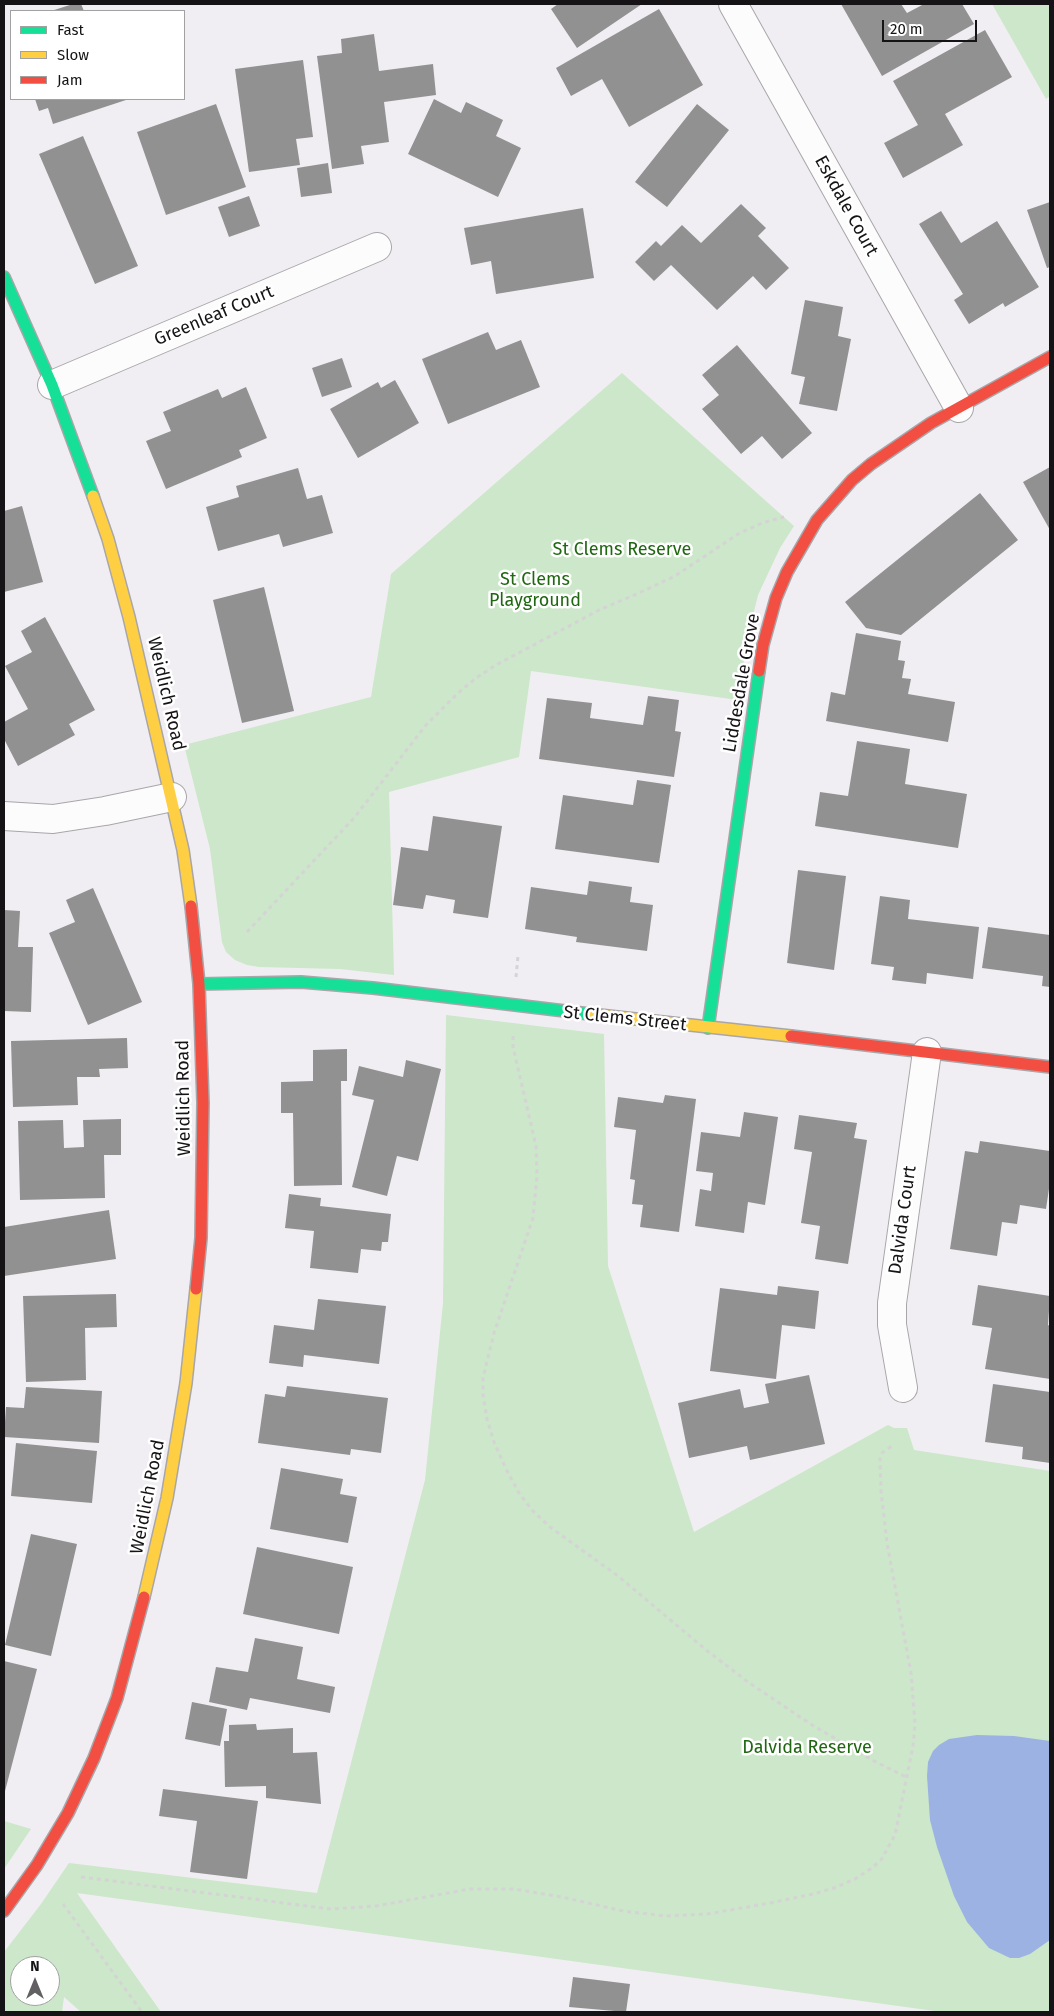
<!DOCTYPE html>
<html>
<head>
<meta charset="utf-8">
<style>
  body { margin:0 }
  #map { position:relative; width:1054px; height:2016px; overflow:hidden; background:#f0eef2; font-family:"Fira Sans",sans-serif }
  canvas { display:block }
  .frame { position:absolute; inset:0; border:5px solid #151315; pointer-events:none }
  .legend { position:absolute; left:10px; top:10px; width:175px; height:90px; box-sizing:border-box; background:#fff; border:1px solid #a1a1a1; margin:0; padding:6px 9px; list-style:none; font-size:15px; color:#151315 }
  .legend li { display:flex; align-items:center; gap:10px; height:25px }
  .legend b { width:25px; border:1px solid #a1a1a1 }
  .north { position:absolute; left:10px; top:1956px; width:50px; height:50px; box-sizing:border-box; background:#fff; border:1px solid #a1a1a1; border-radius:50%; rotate:0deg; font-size:14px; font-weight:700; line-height:20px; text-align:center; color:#151315 }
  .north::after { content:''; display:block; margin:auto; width:18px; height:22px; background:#626062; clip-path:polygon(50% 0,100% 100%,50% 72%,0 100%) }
  .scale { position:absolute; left:882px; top:20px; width:95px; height:22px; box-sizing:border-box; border:2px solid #151315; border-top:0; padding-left:6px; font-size:15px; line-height:18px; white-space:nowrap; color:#151315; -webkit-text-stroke:4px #fff; paint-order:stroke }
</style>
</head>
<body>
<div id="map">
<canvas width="1054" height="2016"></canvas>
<div class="frame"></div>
<ul class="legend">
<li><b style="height:6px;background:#16e098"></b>Fast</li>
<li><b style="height:6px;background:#ffcf43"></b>Slow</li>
<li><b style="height:6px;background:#f24e42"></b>Jam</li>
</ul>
<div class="north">N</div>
<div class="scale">20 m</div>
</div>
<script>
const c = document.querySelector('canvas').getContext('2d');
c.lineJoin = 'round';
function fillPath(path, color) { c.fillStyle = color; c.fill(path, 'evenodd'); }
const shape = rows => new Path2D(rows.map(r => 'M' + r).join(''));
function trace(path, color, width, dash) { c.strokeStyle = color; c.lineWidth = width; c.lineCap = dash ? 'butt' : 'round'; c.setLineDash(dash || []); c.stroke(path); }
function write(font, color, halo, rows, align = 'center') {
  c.font = font + ' "Fira Sans",sans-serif'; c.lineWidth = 5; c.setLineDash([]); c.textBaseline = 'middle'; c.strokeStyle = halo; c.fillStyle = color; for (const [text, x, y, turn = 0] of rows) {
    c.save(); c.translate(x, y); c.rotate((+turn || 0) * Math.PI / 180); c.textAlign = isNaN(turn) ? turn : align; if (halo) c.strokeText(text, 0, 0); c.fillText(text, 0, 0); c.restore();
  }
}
const green = shape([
  [992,4,1050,4,1050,96,1046,99],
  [622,373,794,526,780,548,758,595,748,636,738,700,531,671,519,757,389,792,394,975,340,969,259,967,247,965,235,960,226,952,222,942,210,849,184,745,371,697,391,574],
  [446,1015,604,1034,608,1266,694,1532,888,1425,894,1428,907,1428,914,1450,1050,1471,1050,2012,942,2012,77,1893,161,2012,81,2012,64,1997,62,2012,4,2012,4,1952,41,1904,69,1863,317,1893,425,1480,443,1303],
  [20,1966,50,1966,50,1996,20,1996],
  [4,1821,31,1829,4,1869]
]);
const water = shape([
  [977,1735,1014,1736,1050,1741,1050,1940,1030,1954,1019,1958,1010,1958,989,1948,967,1922,954,1896,937,1847,930,1820,927,1776,928,1762,933,1751,939,1745,949,1739]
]);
const building = shape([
  [73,4,81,4,84,11,51,11],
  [558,4,642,4,577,48,551,9],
  [841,4,901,4,907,13,924,4,962,4,974,24,882,76],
  [659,9,703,85,629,127,602,79,571,96,556,68],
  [985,30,1012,77,945,114,963,145,903,178,884,143,918,125,893,81],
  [374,34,379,71,433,64,436,95,384,102,389,142,361,146,364,164,332,169,317,56,342,53,341,39],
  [303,60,313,137,296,139,300,165,249,172,235,69],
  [35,99,125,99,126,100,53,124,48,108,39,111],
  [434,99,461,113,466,102,503,120,496,136,521,148,498,197,408,154],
  [216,104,246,187,166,215,137,132],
  [697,104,729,130,667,207,635,182],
  [83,136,138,266,95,284,39,154],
  [328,163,332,193,301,197,297,168],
  [249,196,260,226,229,237,218,207],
  [1050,202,1050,267,1047,268,1027,210],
  [741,204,766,228,758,236,789,268,766,290,753,276,717,310,671,265,654,281,635,262,656,241,661,246,682,225,701,243],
  [583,208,594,278,496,294,491,261,471,265,464,228],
  [941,211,961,243,997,221,1039,287,1005,307,1003,303,969,324,954,300,963,294,919,224],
  [805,300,843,307,838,336,851,339,837,411,799,404,805,377,791,374],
  [488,332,496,350,521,340,540,387,448,424,422,359],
  [737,345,812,433,782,459,762,436,741,454,702,409,719,395,702,375],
  [342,358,352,387,322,397,312,368],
  [395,380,419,423,358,458,330,409,378,382,381,388],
  [246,387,267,438,239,450,242,457,166,489,146,441,171,431,163,412,218,389,222,398],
  [1050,467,1050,530,1023,482],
  [298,468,307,499,322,495,333,533,283,547,279,534,218,551,206,507,239,497,236,486],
  [980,493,1018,540,901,635,866,628,845,602],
  [22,506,43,582,4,592,4,511],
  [264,587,294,711,242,723,213,600],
  [45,617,95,710,69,724,75,735,18,766,4,739,4,722,28,709,5,666,32,652,21,631],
  [856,633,901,641,898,660,905,661,902,678,911,679,908,694,955,702,948,742,826,721,831,692,845,695],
  [648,696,679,700,675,731,681,732,674,777,539,759,547,698,592,703,590,718,643,725],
  [857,741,910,749,905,784,967,794,958,848,815,826,820,792,848,796],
  [637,780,671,785,659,863,555,849,563,795,633,805],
  [433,816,502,826,488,918,453,913,455,900,426,895,423,909,393,905,401,847,428,851],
  [798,870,846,876,834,970,787,963],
  [589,881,632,887,630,902,653,905,647,951,576,942,577,937,525,929,531,887,587,895],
  [93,888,142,1002,88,1025,49,933,75,922,66,900],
  [880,896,910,900,908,919,979,927,973,979,927,973,926,984,892,980,894,967,871,964],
  [4,910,20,911,18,947,33,947,31,1012,4,1011],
  [988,927,1050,935,1050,987,1042,986,1043,976,982,968],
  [127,1038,128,1068,99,1069,100,1077,77,1077,78,1105,13,1107,11,1041],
  [347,1049,347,1081,341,1081,342,1185,294,1186,293,1113,281,1113,281,1082,313,1081,313,1050],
  [406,1060,441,1069,418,1161,397,1156,387,1196,352,1187,374,1100,352,1095,359,1066,403,1077],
  [665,1095,696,1099,679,1232,640,1227,643,1205,632,1204,635,1180,630,1179,636,1130,614,1127,618,1097,663,1103],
  [744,1112,778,1117,765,1205,748,1202,744,1233,695,1226,700,1189,711,1191,713,1173,696,1171,701,1132,740,1137],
  [799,1115,857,1123,854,1138,867,1140,848,1264,815,1259,820,1226,801,1223,812,1152,794,1149],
  [121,1119,121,1155,104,1155,105,1198,20,1200,18,1121,63,1120,64,1148,84,1147,83,1120],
  [980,1141,1050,1151,1050,1182,1046,1209,1020,1205,1017,1224,1002,1222,997,1256,950,1249,965,1151,978,1153],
  [289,1194,321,1198,320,1206,391,1214,388,1242,382,1242,381,1251,361,1249,358,1273,310,1268,314,1231,285,1228],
  [109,1210,116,1259,4,1276,4,1227],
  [978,1285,1050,1296,1048,1325,1050,1326,1050,1379,985,1369,992,1328,972,1325],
  [778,1286,819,1291,815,1329,782,1325,776,1379,710,1371,720,1288,777,1295],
  [116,1294,117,1327,85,1328,86,1380,26,1382,23,1296],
  [318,1299,386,1306,379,1364,304,1355,303,1367,269,1363,274,1325,314,1330],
  [809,1375,825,1444,750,1460,747,1446,689,1458,678,1403,740,1389,744,1408,769,1403,765,1384],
  [993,1384,1050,1392,1050,1463,1022,1459,1023,1447,985,1442],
  [287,1386,388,1398,381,1453,351,1449,350,1455,258,1443,265,1394,285,1397],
  [26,1387,102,1391,99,1443,4,1437,6,1407,24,1408],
  [16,1443,97,1451,92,1503,11,1496],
  [281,1468,343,1479,340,1494,357,1497,348,1543,270,1529],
  [31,1534,77,1544,51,1656,5,1645],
  [257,1547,353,1567,339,1634,243,1614],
  [255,1638,303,1647,297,1679,335,1687,330,1713,250,1698,247,1710,209,1702,216,1667,248,1672],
  [4,1661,37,1669,4,1795],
  [192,1702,227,1709,220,1746,185,1739],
  [256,1724,257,1730,293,1728,293,1753,317,1752,321,1804,266,1798,266,1786,225,1787,224,1741,229,1741,229,1725],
  [163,1789,258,1801,247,1879,190,1872,197,1821,159,1816],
  [573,1977,630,1984,626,2012,569,2007]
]);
const path = shape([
  [247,932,354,818,426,725,458,693,476,678,496,665,599,610,639,593,675,576,738,534,762,523,784,517],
  [516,977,518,956],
  [513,1036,513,1047,536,1146,537,1175,533,1218,494,1333,483,1378,483,1394,487,1419,494,1442,506,1469,519,1493,532,1510,550,1527,618,1576,705,1649,748,1682,812,1725,874,1761,908,1778],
  [81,1877,331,1909,376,1906,470,1889,514,1889,562,1897,623,1911,665,1916,707,1914,770,1903,813,1894,834,1888,855,1879,872,1868,881,1860,895,1835,913,1746,915,1724,911,1673,887,1543,881,1491,880,1459,882,1453,892,1446],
  [63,1904,142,2012]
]);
const street = shape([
  [733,4,959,408],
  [52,385,377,247],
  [4,816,53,819,105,811,172,797],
  [903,1388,892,1325,892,1303,927,1052]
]);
const fast = shape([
  [4,277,52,385,93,496],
  [199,984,301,982,373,988,590,1014],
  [708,1028,759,671]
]);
const slow = shape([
  [93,496,108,539,129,617,183,850,191,906],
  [590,1014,791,1036],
  [144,1597,167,1498,186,1383,196,1289]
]);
const jam = shape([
  [759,671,763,645,776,598,787,572,817,520,852,480,871,464,931,423,1050,357],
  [191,906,199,984,203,1103,201,1238,196,1289],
  [791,1036,1050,1067],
  [4,1911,37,1865,68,1813,94,1758,117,1698,144,1597]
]);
const streetNames = [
  ["Eskdale Court",846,206,61],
  ["Greenleaf Court",214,316,-23],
  ["Liddesdale Grove",742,683,-80],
  ["Weidlich Road",166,694,77],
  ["St Clems Street",625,1019,6],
  ["Weidlich Road",184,1098,-91],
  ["Dalvida Court",903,1220,-82],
  ["Weidlich Road",148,1497,-79]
];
const parkNames = [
  ["St Clems Reserve",622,550],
  ["St Clems",535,580],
  ["Playground",535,601],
  ["Dalvida Reserve",807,1748]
];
fillPath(green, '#cce7c9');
fillPath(water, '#9bb2e3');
fillPath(building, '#929192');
trace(street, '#a8a6a9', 30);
trace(fast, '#a8a6a9', 14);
trace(slow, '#a8a6a9', 14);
trace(jam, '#a8a6a9', 14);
trace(path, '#d5d4d5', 3, [4, 4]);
trace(street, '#fdfcfd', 28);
trace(fast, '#16e098', 11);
trace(slow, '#ffcf43', 11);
trace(jam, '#f24e42', 11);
write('18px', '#151315', '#fff', streetNames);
write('18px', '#1f6711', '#fff', parkNames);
</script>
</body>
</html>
